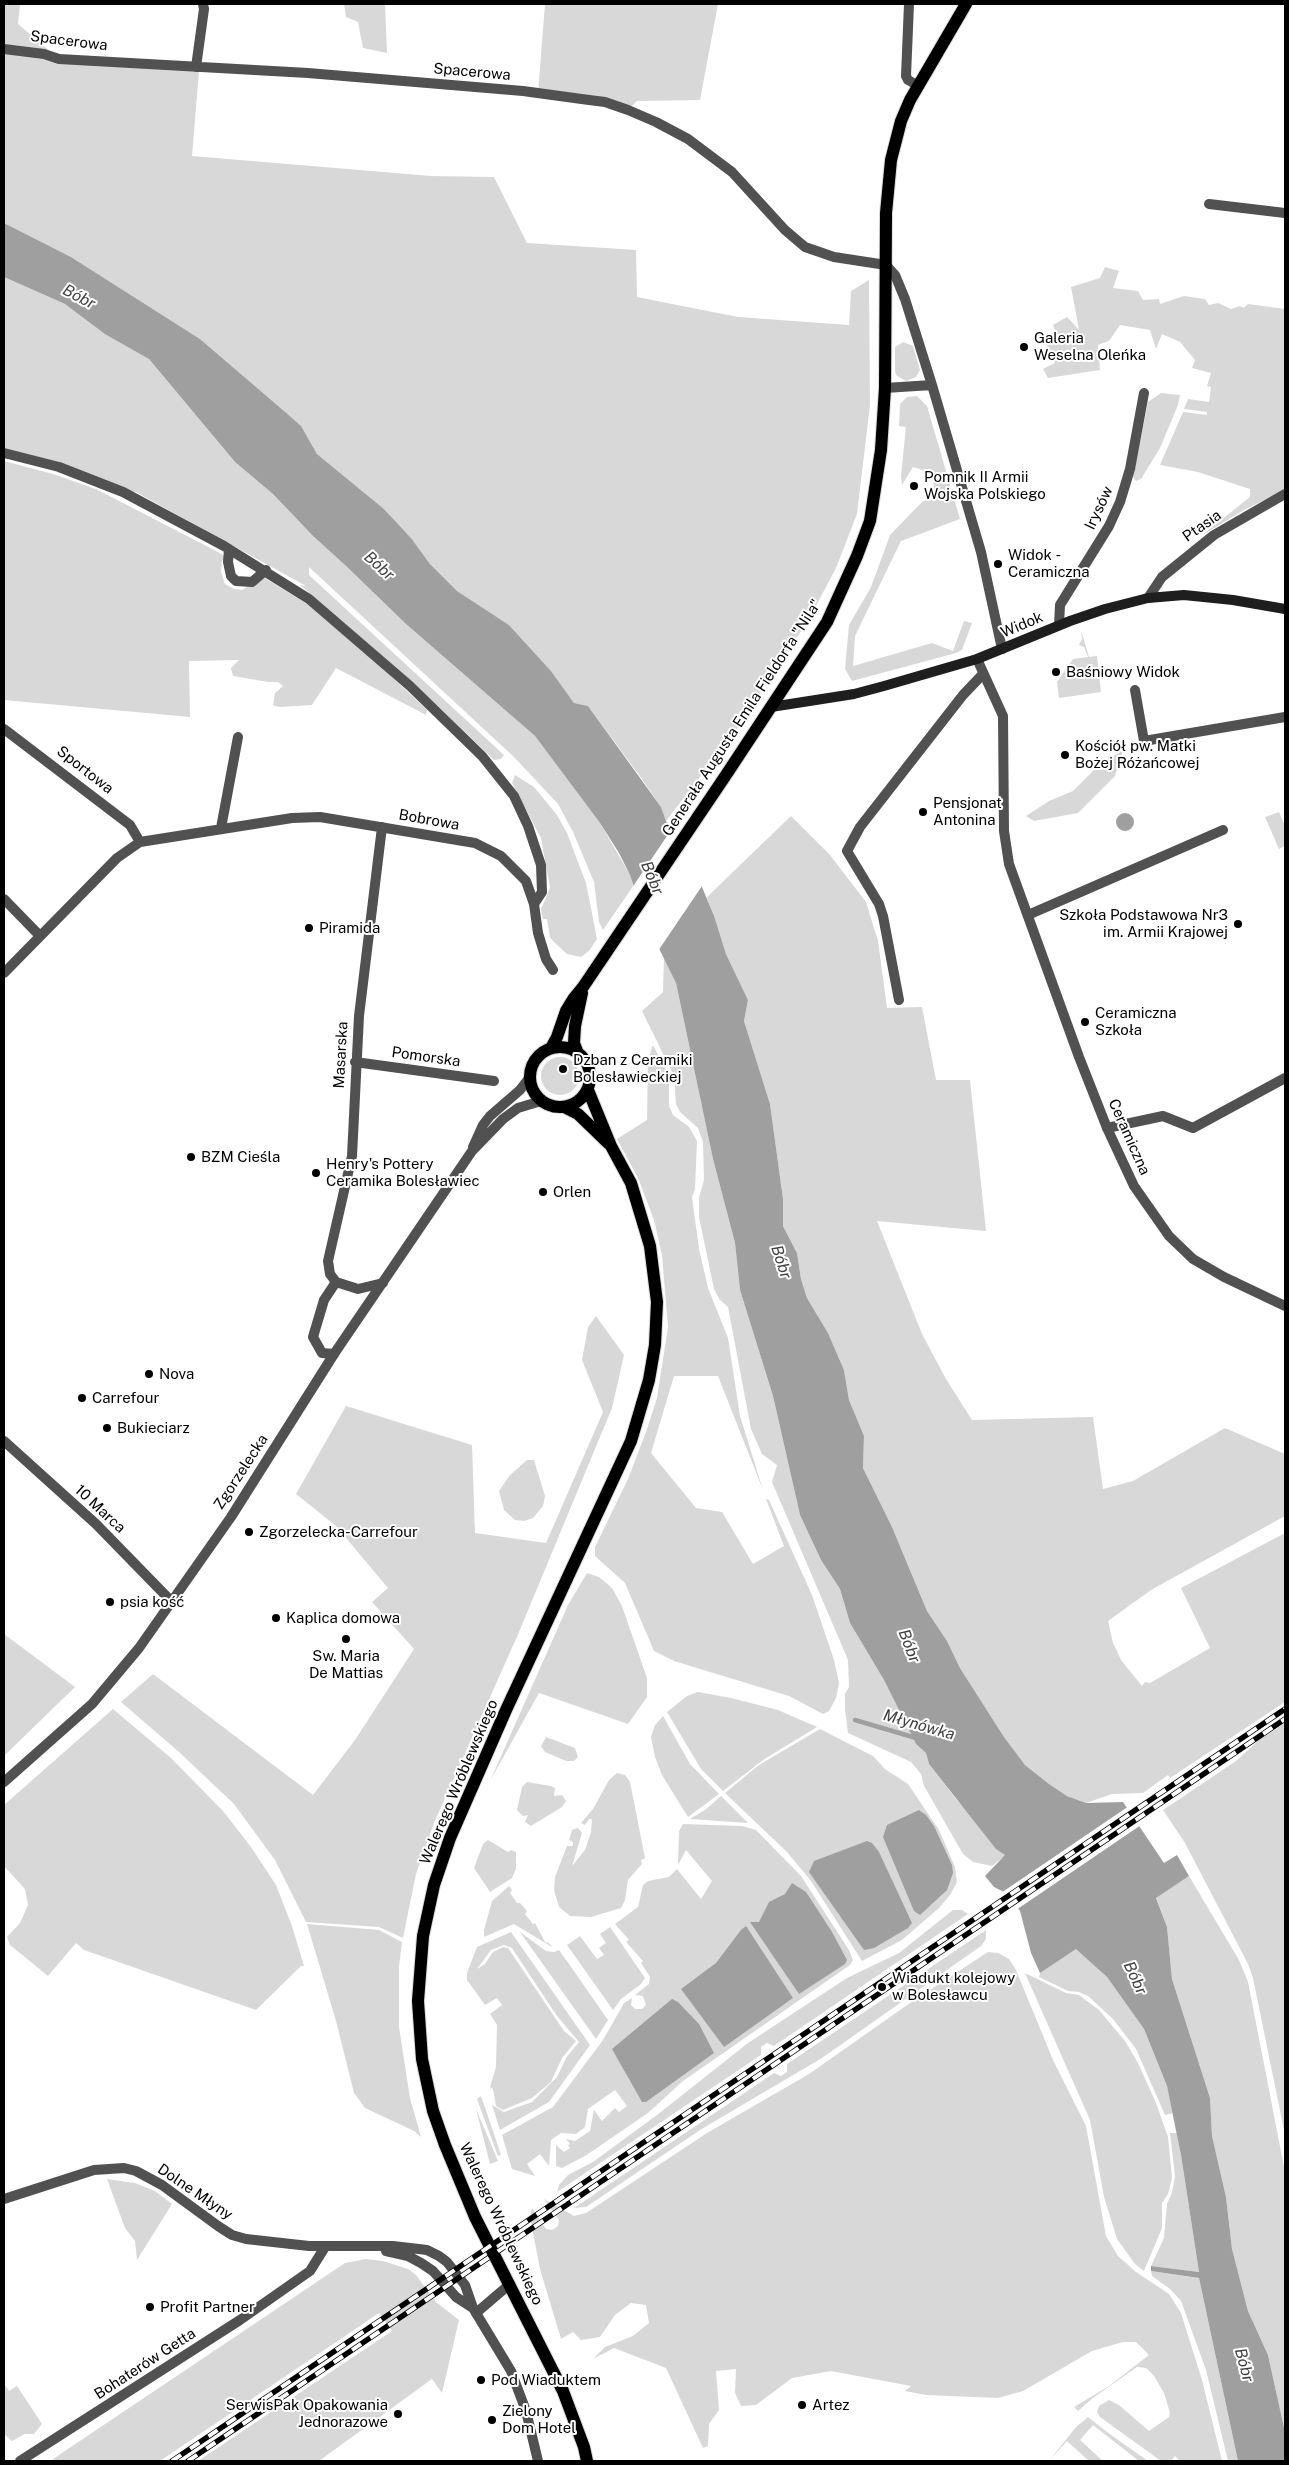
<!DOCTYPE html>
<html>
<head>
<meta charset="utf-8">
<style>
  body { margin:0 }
  #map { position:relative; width:1289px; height:2465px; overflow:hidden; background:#fff; font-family:"Public Sans",sans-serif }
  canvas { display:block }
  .frame { position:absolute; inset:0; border:5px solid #000; pointer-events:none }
</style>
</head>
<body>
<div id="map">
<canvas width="1289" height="2465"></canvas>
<div class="frame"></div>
</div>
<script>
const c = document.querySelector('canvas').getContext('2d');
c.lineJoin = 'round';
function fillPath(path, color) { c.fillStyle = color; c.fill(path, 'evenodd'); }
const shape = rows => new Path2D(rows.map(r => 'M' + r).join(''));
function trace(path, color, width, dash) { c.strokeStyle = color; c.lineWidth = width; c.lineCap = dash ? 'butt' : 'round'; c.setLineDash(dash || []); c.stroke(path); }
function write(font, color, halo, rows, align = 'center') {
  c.font = font + ' "Public Sans",sans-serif'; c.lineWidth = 4; c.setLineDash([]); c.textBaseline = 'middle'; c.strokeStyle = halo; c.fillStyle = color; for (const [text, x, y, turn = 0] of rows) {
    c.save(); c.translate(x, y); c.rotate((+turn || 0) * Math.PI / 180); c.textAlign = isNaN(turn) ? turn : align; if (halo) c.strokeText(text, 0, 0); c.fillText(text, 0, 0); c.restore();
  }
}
const green = shape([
  [4,4,20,4,18,24,59,59,199,71,192,156,431,176,494,177,527,243,636,250,637,297,738,317,849,325,851,291,869,280,870,405,857,514,836,568,809,619,734,733,666,821,661,807,642,779,588,706,574,703,551,671,509,625,457,591,430,564,411,538,384,509,317,454,301,427,200,339,71,257,4,223],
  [344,4,385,4,387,53,363,48,358,22,346,17],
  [545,4,718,4,700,100,637,101,628,110,538,93],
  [1105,267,1119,271,1113,288,1138,291,1143,300,1159,299,1160,304,1184,296,1205,299,1209,305,1218,303,1231,309,1240,306,1244,308,1248,304,1285,309,1285,490,1244,510,1201,536,1250,497,1250,489,1198,472,1160,465,1183,412,1207,415,1207,412,1184,409,1188,399,1209,402,1211,387,1207,386,1211,373,1192,368,1195,360,1180,342,1162,334,1156,349,1150,330,1120,325,1109,341,1098,345,1100,370,1048,378,1043,369,1055,363,1045,340,1057,335,1053,325,1067,317,1079,330,1071,287,1100,278],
  [4,277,65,304,149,359,235,462,273,494,313,536,345,565,406,624,535,736,600,823,630,875,634,885,603,930,599,922,594,882,573,832,558,804,514,757,309,567,309,575,504,755,501,759,494,760,414,683,300,585,306,586,136,492,123,492,4,453],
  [903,342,913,346,920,370,916,377,906,381,897,376,895,372,895,347],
  [1161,393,1180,395,1178,405,1160,448,1141,479,1136,481,1133,477,1148,402],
  [917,396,927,406,960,519,901,541,855,636,853,666,932,643,953,651,964,621,972,623,962,650,956,653,852,681,845,669,849,625,871,587,890,535,923,501,932,499,934,493,933,473,913,467,902,485,901,476,906,427,899,426,900,404,907,397],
  [4,461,53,474,96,489,220,553,225,557,222,561,221,572,225,584,234,589,242,590,263,577,307,604,376,662,427,710,426,715,336,668,312,705,279,707,273,705,275,693,283,686,278,682,268,682,233,676,231,668,239,660,189,661,190,717,4,700],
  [1081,630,1089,657,1097,656,1101,692,1059,698,1057,682,1073,659,1088,657,1084,647,1079,645,1082,639],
  [1123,750,1115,776,1078,813,1034,821,1026,816,1049,801,1073,791,1100,764],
  [515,775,534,787,557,815,567,833,586,883,597,939,589,951,581,957,567,954,553,941,550,937,547,919,543,919,541,909,550,888,541,838,512,783],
  [1279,812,1285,826,1285,846,1279,849,1265,817],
  [791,816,830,855,866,902,878,941,887,1008,922,1007,936,1080,970,1080,986,1231,877,1221,922,1334,946,1379,972,1420,1093,1417,1103,1489,1133,1481,1225,1428,1285,1454,1285,1516,1151,1590,1108,1621,1113,1643,1121,1660,1142,1686,1145,1682,1150,1683,1210,1648,1181,1588,1285,1533,1285,1702,1170,1778,1168,1775,1143,1793,1112,1794,1086,1803,1067,1796,1049,1784,1025,1765,1004,1737,960,1668,947,1641,927,1611,892,1527,863,1468,864,1436,849,1400,844,1370,828,1333,807,1298,801,1279,797,1253,783,1226,783,1199,770,1104,744,1021,748,1000,726,954,707,897],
  [664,957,676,983,713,1159,735,1243,740,1290,773,1396,800,1515,821,1560,840,1589,850,1623,884,1680,916,1744,926,1753,929,1764,956,1799,1006,1855,992,1866,973,1862,963,1854,924,1786,921,1774,911,1762,848,1733,845,1710,845,1694,849,1687,848,1660,772,1482,777,1465,762,1454,751,1429,728,1307,720,1300,714,1289,699,1217,699,1198,704,1180,703,1142,698,1128,680,1112,676,1104,674,1076,642,1011,663,992],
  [653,1045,669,1076,669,1106,673,1115,689,1127,697,1141,695,1189,692,1197,699,1249,708,1288,728,1338,740,1416,763,1490,718,1376,674,1376,651,1453,696,1508,722,1512,753,1564,784,1546,766,1499,769,1500,812,1595,834,1660,839,1683,836,1698,829,1711,823,1714,789,1696,674,1661,654,1651,625,1583,595,1556,595,1547,628,1479,646,1432,657,1398,668,1327,662,1255,654,1220,638,1178,617,1139,647,1120,648,1060],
  '541 1076a19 19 0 1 1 38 0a19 19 0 1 1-38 0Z',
  [596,1316,624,1355,612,1408,519,1632,434,1823,416,1874,403,1938,379,1927,306,1922,275,1860,234,1804,179,1752,121,1702,153,1674,313,1795,355,1740,414,1649,372,1602,388,1588,336,1526,296,1494,346,1406,472,1445,475,1533,546,1543,603,1412,582,1360,588,1327],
  [527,1460,534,1460,545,1496,543,1506,533,1518,524,1521,515,1520,504,1510,499,1491,510,1475],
  [587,1573,599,1577,612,1588,622,1606,647,1678,647,1697,628,1724,539,1693,490,1781,568,1605],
  [4,1634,75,1687,4,1756],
  [698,1692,731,1698,778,1710,817,1727,763,1760,723,1791,701,1769,667,1712,687,1696],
  [113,1709,171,1758,223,1811,251,1847,276,1885,292,1926,304,1966,301,1966,256,2010,84,1950,76,1943,48,1976,10,1945,7,1937,20,1923,28,1905,25,1889,4,1866,4,1805],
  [663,1716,690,1764,719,1794,688,1817,662,1775,655,1757,651,1737,655,1725],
  [1285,1723,1285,2135,1253,1978,1248,1964,1185,1843,1163,1810,1236,1761,1259,1740],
  [820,1729,873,1756,885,1769,908,1784,939,1830,955,1867,957,1882,950,1895,939,1908,902,1940,862,1961,811,1881,787,1852,725,1793,759,1765],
  [546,1737,575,1748,578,1757,574,1761,566,1761,545,1752,541,1746],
  [617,1773,625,1775,630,1782,645,1858,641,1860,642,1864,628,1880,625,1900,621,1908,591,1917,570,1916,559,1907,554,1890,555,1877,567,1846,573,1846,573,1842,569,1840,572,1830,578,1828,582,1833,572,1866,585,1850,591,1832,592,1819,589,1819,585,1825,581,1823,593,1809,609,1780],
  [527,1782,551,1786,555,1788,554,1796,562,1795,566,1801,562,1807,531,1826,525,1822,528,1815,523,1816,517,1810,522,1787],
  [721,1796,748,1823,690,1819,705,1810],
  [683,1824,742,1826,756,1830,801,1876,849,1950,853,1960,850,1965,683,2081,648,2113,585,2156,562,2168,556,2166,556,2145,564,2152,570,2148,568,2145,570,2144,566,2139,575,2141,590,2131,594,2110,602,2121,615,2108,619,2112,627,2106,615,2090,588,2109,585,2127,576,2134,561,2133,551,2140,549,2166,540,2154,527,2164,535,2176,512,2169,502,2135,553,2107,603,2040,624,2003,632,1998,631,2005,635,2009,642,2009,646,2005,643,1996,635,1995,649,1984,650,1977,641,1963,643,1961,626,1942,629,1940,615,1924,638,1907,643,1885,648,1881,669,1877,677,1869,701,1899,712,1881,686,1850,678,1865,679,1831],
  [488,1840,508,1852,511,1850,516,1852,516,1869,512,1878,490,1892,474,1868,483,1844],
  [1189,1876,1239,1960,1248,1982,1285,2172,1285,2432,1268,2355,1248,2311,1232,2249,1226,2197,1212,2136,1210,2098,1172,1979,1167,1927,1156,1897],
  [509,1886,512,1890,510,1893,517,1903,520,1903,527,1911,525,1914,533,1924,535,1923,545,1942,549,1943,552,1947,514,1924,484,1937,484,1930,492,1901],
  [953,1910,962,1910,968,1914,774,2046,767,2043,761,2047,761,2055,557,2192,559,2185,568,2175,593,2162,657,2115,748,2043,847,1978,899,1953],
  [307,1924,379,1930,402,1942,399,1966,399,2027,410,2098,421,2137,414,2131,365,2108,354,2093,336,2021],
  [610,1927,645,1978,641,1984,621,1999,613,2010,567,1945,580,1936,597,1959,604,1955,599,1948,606,1943,600,1934],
  [986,1930,986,1939,981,1946,822,2058,700,2130,586,2207,574,2208,774,2073,781,2076,787,2072,787,2064],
  [511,1932,590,2045,549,2102,500,2130,492,2105,504,2112,532,2102,557,2077,566,2058,579,2042,557,2016,512,1948,504,1945,491,1950,477,1969,485,1964,493,1952,503,1947,508,1948,564,2031,576,2041,562,2058,551,2082,532,2098,503,2110,496,2106,493,2089,490,2087,496,2067,497,2025,490,2014,502,2005,497,1998,485,2005,467,1980,467,1973,477,1947],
  [520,1932,546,1951,554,1952,559,1950,569,1964,608,2020,596,2039],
  [1076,1948,1107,1977,1144,2029,1167,2086,1173,2113,1165,2115,1136,2049,1113,2019,1088,1996,1079,1992,1068,1991,1039,1977,1040,1973],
  [988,1952,998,1953,1009,1959,1016,1970,1053,2060,1086,2126,1106,2236,1118,2256,1136,2272,1169,2294,1181,2313,1202,2380,1222,2461,1180,2461,1175,2456,1171,2461,1161,2461,1100,2417,1097,2412,1099,2406,1109,2400,1119,2405,1149,2431,1169,2417,1170,2413,1164,2393,1154,2376,1146,2368,1137,2367,1093,2398,1078,2411,1074,2407,1109,2386,1149,2355,1136,2342,1123,2342,1092,2351,1023,2391,998,2398,926,2395,905,2391,911,2386,831,2371,792,2378,756,2405,741,2406,735,2393,736,2369,716,2371,719,2410,709,2424,708,2446,703,2448,666,2368,614,2348,593,2359,605,2347,633,2336,649,2323,646,2305,631,2303,615,2315,600,2337,581,2340,573,2332,561,2339,540,2269,530,2217,532,2208,546,2229,552,2230,558,2226,559,2220,544,2199,574,2216,586,2213,707,2133,809,2074,910,2003],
  [1025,1973,1066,1993,1079,1995,1099,2010,1125,2041,1138,2063,1156,2103,1168,2137,1172,2178,1168,2194,1162,2203,1162,2228,1144,2271,1135,2264,1117,2239,1104,2197,1090,2120],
  [481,2096,494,2134,501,2155,498,2156,477,2099],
  [476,2109,498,2161,490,2164],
  [1170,2133,1177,2133,1181,2155,1199,2272,1151,2266,1164,2238,1167,2204,1172,2193,1175,2176],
  [107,2179,135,2183,155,2191,172,2204,137,2260,135,2241,125,2228],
  [366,2259,383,2261,408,2269,416,2275,436,2302,459,2320,442,2393,432,2379,319,2461,198,2461,392,2331,379,2313,160,2461,50,2461,345,2263],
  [1151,2271,1199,2278,1238,2461,1228,2461,1206,2370,1181,2301,1170,2289,1152,2276],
  [4,2384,9,2391,17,2386,42,2424,34,2434,25,2434,12,2441,4,2434],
  [1088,2417,1111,2435,1148,2461,1139,2461,1093,2425,1080,2440,1103,2461,1089,2461,1067,2441,1049,2461,1076,2427]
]);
const water = shape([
  [4,223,71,257,200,339,285,412,301,426,317,454,384,509,411,538,430,564,457,591,509,625,551,671,574,703,588,706,661,807,666,821,693,865,714,916,726,954,748,1000,744,1021,770,1104,783,1199,783,1226,797,1253,801,1279,807,1298,828,1333,844,1370,849,1400,864,1436,863,1468,892,1527,927,1611,947,1641,960,1668,1004,1737,1025,1765,1049,1784,1067,1796,1086,1803,1123,1802,1164,1863,1177,1855,1189,1876,1156,1898,1167,1927,1172,1979,1210,2098,1212,2136,1226,2197,1232,2249,1248,2311,1268,2355,1285,2432,1285,2461,1238,2461,1199,2278,1151,2271,1151,2266,1199,2272,1181,2155,1167,2086,1144,2029,1107,1977,1076,1949,1040,1973,1031,1953,1020,1911,1008,1894,994,1887,985,1876,1005,1855,996,1849,929,1764,926,1753,916,1744,884,1680,850,1623,840,1589,821,1560,800,1515,773,1396,740,1290,735,1243,713,1159,676,983,648,926,630,875,619,853,600,823,535,736,406,624,345,565,313,536,273,494,235,462,149,359,105,334,65,304,4,277],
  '1116 822a9 9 0 1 1 18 0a9 9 0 1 1-18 0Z',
  [919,1810,926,1815,934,1826,952,1865,953,1873,947,1890,920,1915,914,1911,883,1837,887,1825],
  [867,1841,872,1843,879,1852,912,1923,908,1928,874,1948,864,1950,809,1872,814,1861],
  [792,1883,806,1892,832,1932,847,1960,845,1964,799,1994,750,1922,759,1922,769,1902,785,1894],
  [746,1926,793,1998,724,2047,681,1989,716,1963,741,1930],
  [672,1999,678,2002,699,2024,714,2053,646,2102,642,2102,612,2049]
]);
const pier = shape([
  [673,827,695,864,704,883,658,951,646,927,632,888],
  [1129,1806,1141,1825,1016,1910,1006,1896,996,1891,1001,1893]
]);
const stream = shape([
  [855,1720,916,1738]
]);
const minor = shape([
  [909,4,906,76,908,80,917,85],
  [4,49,44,54,59,59,308,73,523,91,589,100,605,102,628,110,656,122,688,139,732,172,785,230,805,247,834,257,886,265,895,275,905,299,932,385,981,552,1002,649],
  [196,67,204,9,203,4],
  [1209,204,1285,213],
  [885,388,932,385],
  [4,453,59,467,123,492,224,546,309,599,410,686,482,756,514,796,528,826,541,865,542,892,534,904],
  [229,549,228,562,231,576,236,581,252,582,266,570],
  [1148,598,1162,577,1214,535,1285,494],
  [1059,625,1060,605,1109,526,1120,502,1130,469,1144,393],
  [1135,690,1144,741,1285,717],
  [4,729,130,825,140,842],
  [221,828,238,737],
  [4,899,40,936],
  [1028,915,1223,830],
  [4,973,117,858,140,842,292,818,320,817,475,843,501,856,526,881,534,904,538,933,546,959,553,970],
  [899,1000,883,916,879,904,847,851,860,827,963,695,983,674],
  [355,1062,494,1081],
  [1107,1128,1163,1116,1193,1128,1285,1078],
  [336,1282,358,1289,383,1283],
  [334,1354,322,1353,313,1337,324,1300,336,1282,330,1274,328,1261,352,1156,359,1016,382,827],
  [4,1441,96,1524,172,1602],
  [476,2313,510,2284],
  [20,2461,240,2320,310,2271,325,2247]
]);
const tertiary = shape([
  [977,659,1003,716,1004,831,1009,864,1079,1057,1107,1128,1134,1186,1169,1236,1193,1259,1224,1277,1285,1306],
  [473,1147,483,1125,490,1116,520,1090,530,1077],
  [4,1782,92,1704,139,1648,231,1517,334,1354,472,1151,503,1119,518,1108,541,1101],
  [4,2199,94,2170,124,2168,136,2171,162,2185,218,2226,232,2235,246,2239,309,2246,393,2246,427,2250,439,2256,447,2262,465,2285,473,2308,511,2371,526,2411,538,2461],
  [386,2251,408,2256,421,2263,433,2271,456,2297,473,2308]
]);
const secondary = shape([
  [771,707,854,694,884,686,977,659,1070,621,1105,609,1148,598,1184,595,1233,600,1285,609]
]);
const primary = shape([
  '530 1077a30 30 0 1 1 60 0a30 30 0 1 1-60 0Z',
  [551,1048,557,1037,566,1011,574,998,583,987,726,775,827,622,857,556,870,521,881,450,885,388,886,213,891,160,901,121,910,100,966,4],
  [577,1051,574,1043,575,1026,582,993],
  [566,1108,578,1114,609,1144],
  [587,2461,584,2447,563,2391,475,2217,445,2145,433,2111,422,2059,418,2001,423,1936,434,1885,450,1838,506,1710,631,1441,649,1380,655,1345,657,1302,650,1246,631,1183,611,1146,588,1090]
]);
const rail = shape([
  [172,2461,1285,1709],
  [188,2461,1285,1719]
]);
const markers = [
  [1024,347,5,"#000"],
  [914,486,5,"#000"],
  [998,564,5,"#000"],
  [1056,672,5,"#000"],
  [1065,755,5,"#000"],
  [923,812,5,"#000"],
  [1238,924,5,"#000"],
  [309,928,5,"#000"],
  [1085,1022,5,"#000"],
  [563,1069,5,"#000"],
  [191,1157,5,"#000"],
  [316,1173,5,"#000"],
  [543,1192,5,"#000"],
  [149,1374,5,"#000"],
  [82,1398,5,"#000"],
  [107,1428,5,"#000"],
  [249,1532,5,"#000"],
  [110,1602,5,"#000"],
  [276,1618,5,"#000"],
  [346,1639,5,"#000"],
  [882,1987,5,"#000"],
  [150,2307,5,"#000"],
  [481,2380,5,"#000"],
  [802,2405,5,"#000"],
  [398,2414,5,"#000"],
  [492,2420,5,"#000"]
];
const streetNames = [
  ["Spacerowa",69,41,7],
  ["Spacerowa",472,72,5],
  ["Irysów",1099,508,-65],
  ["Ptasia",1202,526,-35],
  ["Widok",1022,625,-23],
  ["Generała Augusta Emila Fieldorfa \"Nila\"",742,718,-57],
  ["Sportowa",85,770,38],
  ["Bobrowa",429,820,10],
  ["Masarska",341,1055,-87],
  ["Pomorska",426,1057,8],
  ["Ceramiczna",1129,1137,66],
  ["Zgorzelecka",241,1472,-57],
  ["10 Marca",100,1509,43],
  ["Walerego Wróblewskiego",459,1782,-67],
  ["Dolne Młyny",195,2192,34],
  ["Walerego Wróblewskiego",501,2224,65],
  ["Bohaterów Getta",145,2364,-33]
];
const poiNames = [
  ["Galeria",1034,338],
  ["Weselna Oleńka",1034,355],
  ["Pomnik II Armii",924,477],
  ["Wojska Polskiego",924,494],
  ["Widok -",1008,555],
  ["Ceramiczna",1008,572],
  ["Baśniowy Widok",1066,672],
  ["Kościół pw. Matki",1075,746],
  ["Bożej Różańcowej",1075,763],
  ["Pensjonat",933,803],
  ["Antonina",933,820],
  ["Szkoła Podstawowa Nr3",1228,915,"right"],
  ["im. Armii Krajowej",1228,932,"right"],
  ["Piramida",319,928],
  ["Ceramiczna",1095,1013],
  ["Szkoła",1095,1030],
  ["Dzban z Ceramiki",573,1060],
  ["Bolesławieckiej",573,1077],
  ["BZM Cieśla",201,1157],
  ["Henry's Pottery",326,1164],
  ["Ceramika Bolesławiec",326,1181],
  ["Orlen",553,1192],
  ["Nova",159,1374],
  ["Carrefour",92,1398],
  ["Bukieciarz",117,1428],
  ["Zgorzelecka-Carrefour",259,1532],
  ["psia kość",120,1602],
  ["Kaplica domowa",286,1618],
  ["Sw. Maria",346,1656,"center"],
  ["De Mattias",346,1673,"center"],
  ["Wiadukt kolejowy",892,1978],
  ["w Bolesławcu",892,1995],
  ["Profit Partner",160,2307],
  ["Pod Wiaduktem",491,2380],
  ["SerwisPak Opakowania",388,2405,"right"],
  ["Jednorazowe",388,2422,"right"],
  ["Artez",812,2405],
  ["Zielony",502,2411],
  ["Dom Hotel",502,2428]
];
const waterNames = [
  ["Bóbr",79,297,28],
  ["Bóbr",379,566,42],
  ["Bóbr",652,878,67],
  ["Bóbr",781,1262,72],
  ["Bóbr",909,1646,69],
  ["Młynówka",919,1725,16],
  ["Bóbr",1135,1978,65],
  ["Bóbr",1244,2365,75]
];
fillPath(green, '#d8d8d8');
fillPath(water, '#9f9f9f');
fillPath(pier, '#fff');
trace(stream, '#9f9f9f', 4.5);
trace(primary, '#dbdbdb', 14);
trace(minor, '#515151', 10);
trace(tertiary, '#515151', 10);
trace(secondary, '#1e1e1e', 10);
trace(primary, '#000', 12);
trace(rail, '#000', 5.5);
trace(rail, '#fff', 4, [11]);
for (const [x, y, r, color] of markers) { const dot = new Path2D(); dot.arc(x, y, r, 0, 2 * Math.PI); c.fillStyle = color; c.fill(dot); trace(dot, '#fff', 2); }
write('15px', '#000', '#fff', streetNames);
write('15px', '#000', '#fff', poiNames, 'left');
write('italic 16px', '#404040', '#fff', waterNames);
</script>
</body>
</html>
